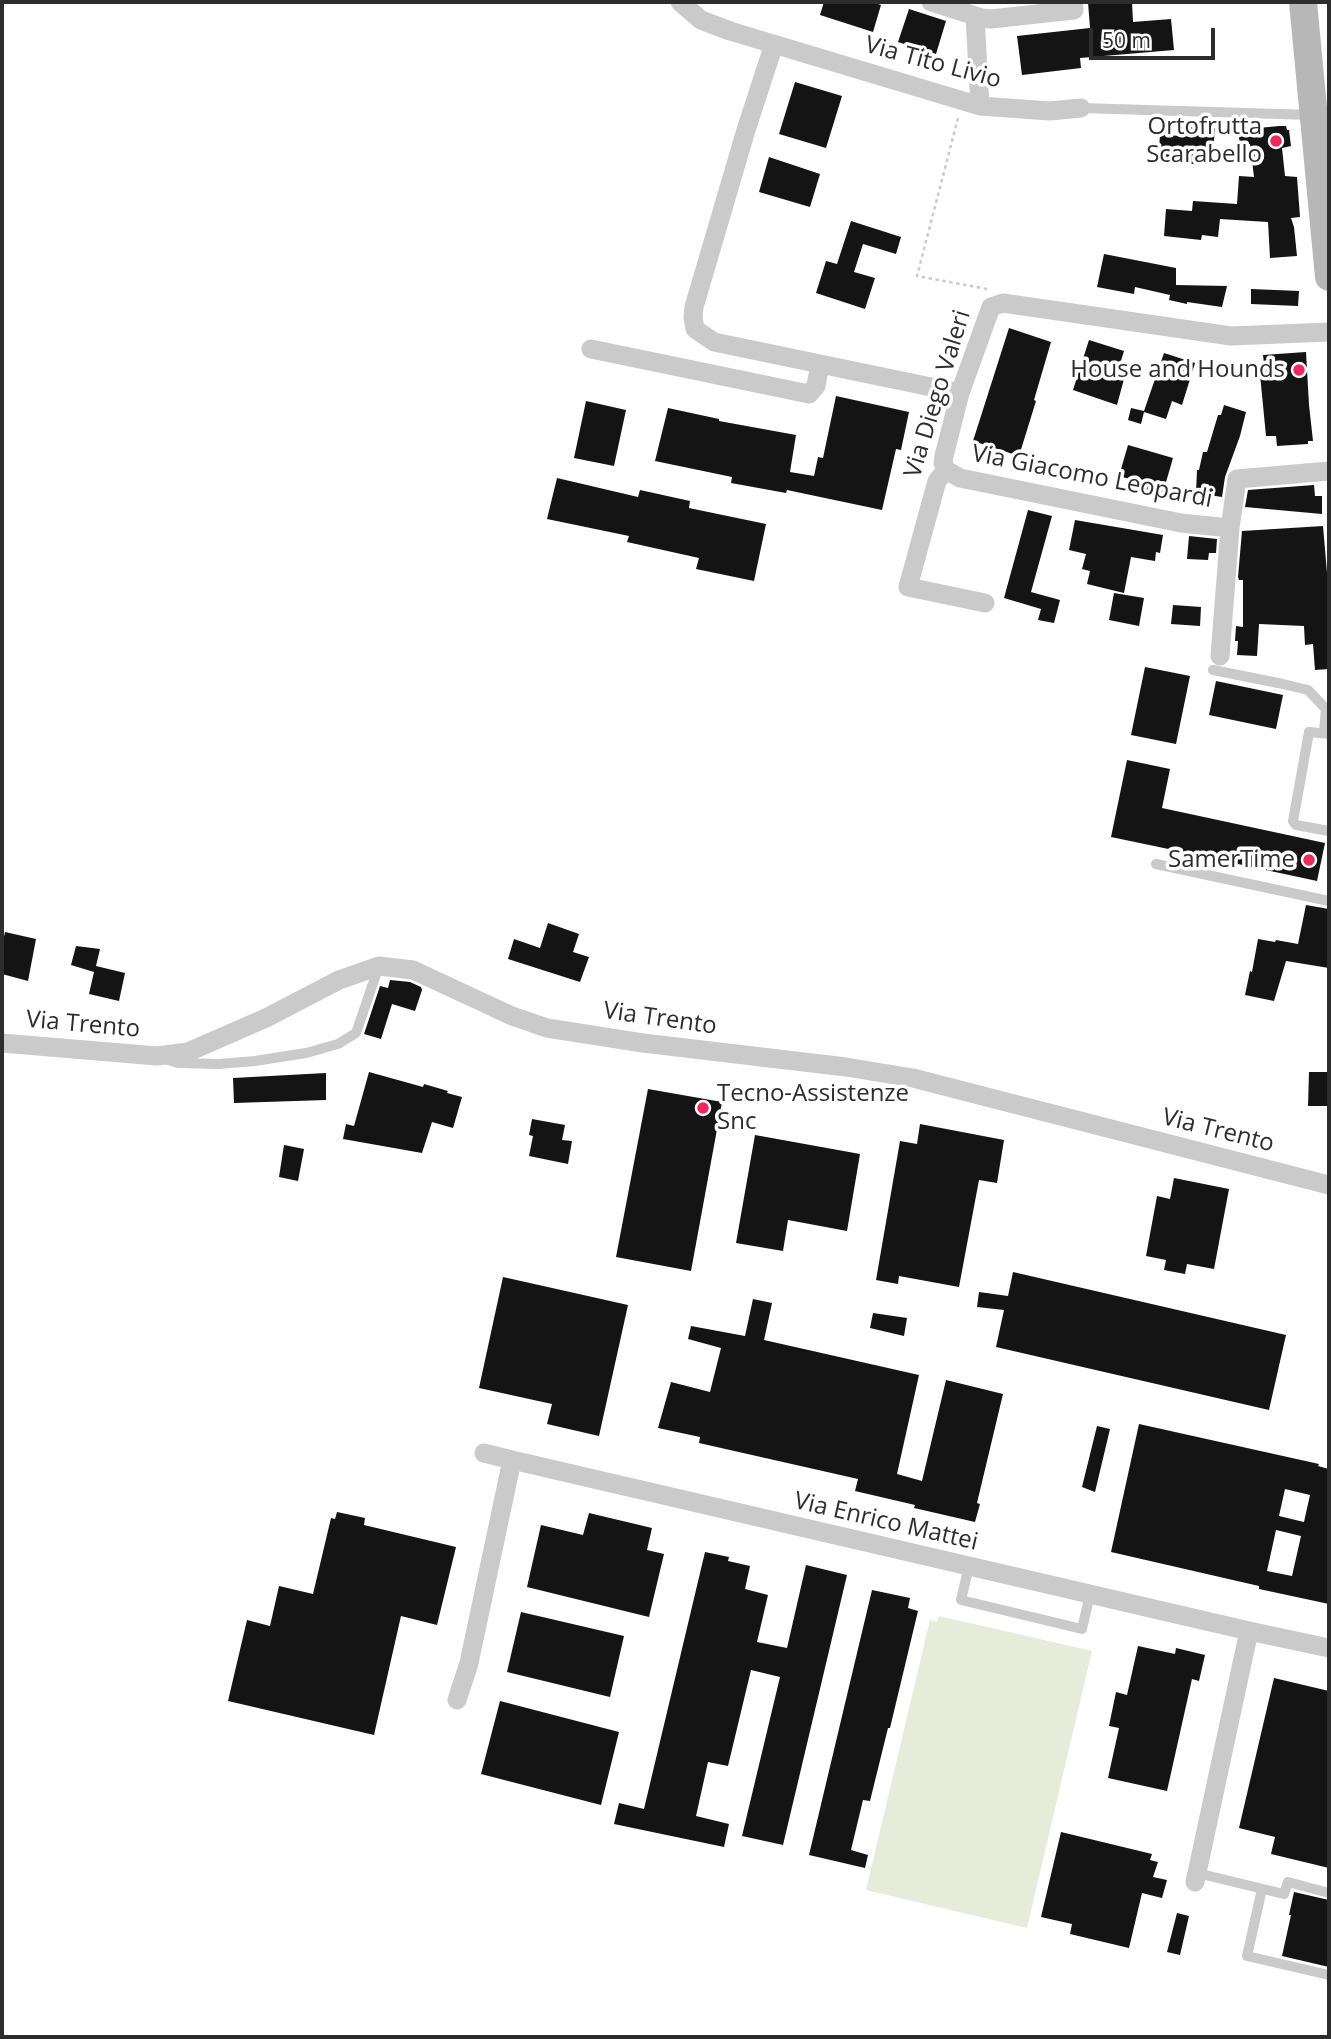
<!DOCTYPE html>
<html>
<head>
<meta charset="utf-8">
<style>
  body { margin:0 }
  #map { position:relative; width:1331px; height:2039px; overflow:hidden; background:#fff; font-family:"Open Sans",sans-serif }
  canvas { display:block }
  .frame { position:absolute; inset:0; border:4px solid #2d2d2d; pointer-events:none }
  .scale { position:absolute; left:1089px; top:28px; width:126px; height:32px; box-sizing:border-box; border:4px solid #2d2d2d; border-top:0; padding-left:9px; font-size:21px; line-height:24px; white-space:nowrap; color:#2d2d2d; -webkit-text-stroke:5px #fff; paint-order:stroke }
</style>
</head>
<body>
<div id="map">
<canvas width="1331" height="2039"></canvas>
<div class="frame"></div>
<div class="scale">50 m</div>
</div>
<script>
const c = document.querySelector('canvas').getContext('2d');
c.lineJoin = 'round';
function fillPath(path, color) { c.fillStyle = color; c.fill(path, 'evenodd'); }
const shape = rows => new Path2D(rows.map(r => 'M' + r).join(''));
function trace(path, color, width, dash) { c.strokeStyle = color; c.lineWidth = width; c.lineCap = dash ? 'butt' : 'round'; c.setLineDash(dash || []); c.stroke(path); }
function write(font, color, halo, rows, align = 'center') {
  c.font = font + ' "Open Sans",sans-serif'; c.lineWidth = 7; c.setLineDash([]); c.textBaseline = 'middle'; c.strokeStyle = halo; c.fillStyle = color; for (const [text, x, y, turn = 0] of rows) {
    c.save(); c.translate(x, y); c.rotate((+turn || 0) * Math.PI / 180); c.textAlign = isNaN(turn) ? turn : align; if (halo) c.strokeText(text, 0, 0); c.fillText(text, 0, 0); c.restore();
  }
}
const green = shape([
  [939,1616,1092,1651,1027,1928,866,1890,930,1620,937,1622]
]);
const building = shape([
  [824,2,872,2,881,5,873,32,820,15],
  [1088,2,1132,2,1133,22,1171,19,1174,50,1080,58,1081,68,1022,75,1017,36,1090,28],
  [909,9,946,21,936,54,898,42],
  [795,82,842,96,826,148,779,134],
  [1279,126,1286,126,1287,130,1289,130,1291,146,1282,148,1285,176,1297,177,1300,217,1291,218,1294,227,1297,256,1270,258,1268,222,1220,219,1218,237,1202,235,1201,240,1164,236,1166,209,1192,211,1193,201,1237,204,1239,176,1254,177,1250,144,1240,145,1238,130],
  [1186,127,1215,128,1212,162,1196,161,1195,164,1158,162,1160,135,1186,136],
  [769,157,820,174,810,207,759,192],
  [851,221,901,237,896,254,863,244,854,272,875,278,865,309,816,293,826,261,837,264],
  [1104,254,1176,268,1176,285,1227,286,1222,307,1187,302,1187,304,1169,300,1170,295,1135,287,1134,294,1097,287],
  [1251,289,1299,291,1298,306,1251,304],
  [1009,328,1051,342,1034,400,1036,401,1019,456,973,441],
  [1089,340,1124,351,1116,377,1124,379,1117,405,1073,390],
  [1306,352,1309,405,1313,441,1308,441,1308,444,1277,446,1276,436,1266,436,1259,364,1264,364,1263,355],
  [1164,353,1195,363,1182,405,1172,401,1166,419,1144,412,1141,424,1128,420,1131,408,1144,411],
  [836,396,909,412,901,450,896,449,882,510,787,490,786,493,731,483,732,477,655,461,668,408,719,419,719,421,796,435,790,472,814,476,818,457,823,458],
  [586,401,626,410,614,466,574,458],
  [1224,405,1246,412,1240,436,1225,477,1222,497,1196,493,1197,470,1199,470,1203,452,1207,452,1218,415,1221,415],
  [1128,445,1173,458,1162,496,1138,489,1140,482,1119,476],
  [557,478,638,497,640,490,690,501,689,508,766,524,754,581,696,569,699,558,627,542,629,536,547,519],
  [1314,485,1315,496,1322,496,1322,514,1245,507,1248,490],
  [1028,510,1052,516,1031,592,1060,600,1054,623,1038,620,1041,609,1004,598],
  [1075,520,1163,535,1160,553,1156,552,1155,561,1131,557,1124,593,1087,584,1090,571,1082,569,1086,554,1069,550],
  [1323,526,1329,596,1329,669,1315,670,1313,644,1305,645,1304,626,1259,624,1257,656,1237,655,1238,641,1235,641,1236,626,1243,627,1243,580,1239,580,1238,577,1242,531],
  [1189,536,1217,539,1216,553,1209,553,1208,560,1187,559],
  [1114,593,1144,598,1139,626,1109,620],
  [1173,605,1201,607,1200,626,1171,624],
  [1145,667,1190,676,1176,744,1131,735],
  [1216,681,1283,695,1276,729,1209,715],
  [1127,760,1170,769,1162,808,1325,843,1317,881,1238,864,1237,866,1177,853,1178,851,1111,837],
  [1306,905,1329,909,1329,968,1286,961,1274,1001,1245,995,1250,971,1252,972,1258,939,1275,942,1276,940,1298,944],
  [548,923,579,934,573,952,589,957,580,982,508,959,514,939,540,948],
  [5,932,36,939,28,981,2,974,2,946],
  [76,946,100,949,96,966,125,973,119,1001,89,994,94,972,71,965],
  [390,980,410,982,421,987,422,990,415,1011,392,1004,381,1039,364,1034,380,986,388,988],
  [369,1072,423,1087,424,1084,448,1091,447,1093,462,1097,453,1128,432,1122,422,1153,343,1139,346,1124,354,1126],
  [1309,1072,1329,1072,1329,1106,1308,1106],
  [326,1073,326,1100,234,1103,233,1078],
  [648,1089,722,1102,691,1271,616,1257],
  [532,1119,565,1125,562,1140,572,1141,568,1164,529,1156,533,1136,529,1135],
  [920,1124,1004,1140,997,1183,979,1180,959,1287,899,1276,898,1284,876,1280,900,1141,917,1144],
  [755,1135,860,1154,847,1231,788,1220,783,1251,736,1243],
  [284,1145,304,1149,298,1181,279,1177],
  [1174,1178,1229,1189,1214,1269,1187,1264,1185,1274,1164,1270,1166,1260,1146,1256,1157,1196,1170,1199],
  [1013,1272,1286,1335,1269,1410,996,1347,1004,1310,977,1307,979,1292,1008,1296],
  [503,1277,628,1305,599,1436,547,1424,552,1404,479,1388],
  [753,1299,772,1303,764,1340,919,1375,897,1474,922,1481,946,1380,1003,1394,977,1503,980,1504,975,1522,914,1508,915,1505,855,1491,858,1479,699,1443,700,1437,658,1428,671,1382,710,1392,721,1348,688,1339,691,1326,745,1336],
  [873,1313,907,1318,904,1336,870,1328],
  [1139,1424,1319,1464,1318,1466,1329,1469,1329,1604,1259,1589,1259,1586,1111,1552],
  [1285,1489,1310,1495,1304,1522,1279,1516],
  [1276,1530,1301,1536,1292,1576,1267,1571],
  [1097,1426,1110,1429,1095,1492,1082,1487],
  [337,1512,365,1518,364,1525,456,1547,437,1625,401,1616,374,1735,228,1701,247,1620,270,1626,279,1586,313,1594,331,1518,335,1519],
  [589,1513,652,1528,647,1550,664,1554,649,1617,527,1587,541,1525,583,1535],
  [705,1552,729,1557,728,1561,750,1566,745,1589,768,1595,757,1642,787,1648,806,1565,847,1575,783,1845,742,1836,780,1677,751,1670,728,1766,708,1762,696,1816,729,1824,724,1847,614,1824,619,1803,644,1809],
  [872,1590,910,1598,908,1608,918,1611,890,1728,888,1728,870,1801,863,1800,851,1850,868,1855,865,1868,809,1855],
  [521,1612,624,1636,610,1697,507,1672],
  [1138,1646,1175,1654,1176,1648,1205,1655,1199,1681,1192,1679,1167,1791,1108,1778,1119,1728,1109,1726,1116,1692,1127,1695],
  [1274,1678,1329,1691,1329,1868,1271,1854,1275,1837,1239,1828],
  [500,1701,619,1732,601,1805,481,1774],
  [1061,1832,1152,1854,1150,1860,1158,1862,1153,1877,1167,1880,1162,1898,1142,1893,1129,1948,1070,1934,1072,1924,1041,1917],
  [1294,1892,1329,1900,1329,1967,1282,1956,1291,1915,1289,1915],
  [1177,1913,1189,1916,1180,1955,1167,1952]
]);
const path = shape([
  [958,118,917,276,987,289]
]);
const service = shape([
  [1081,108,1312,115],
  [1213,670,1283,684,1308,690,1326,709,1329,709],
  [1324,732,1326,709],
  [1329,734,1309,732,1293,821,1296,825,1329,831],
  [1156,864,1329,901],
  [168,1060,178,1063,219,1064,255,1061,306,1053,338,1044,356,1033,379,966],
  [969,1566,961,1600,1082,1629,1090,1594],
  [1197,1873,1284,1894,1288,1882,1329,1893],
  [1262,1889,1247,1956,1329,1975]
]);
const minor = shape([
  [680,2,701,20,730,31,980,106,1050,111,1081,108],
  [931,2,982,18,991,19,1074,10,1073,2],
  [975,16,980,106],
  [774,44,746,130,694,307,693,317,695,329,714,342,960,393],
  [591,349,809,394,816,386,820,364],
  [946,470,960,478,1181,523,1230,528,1237,479,1329,471],
  [985,603,908,587,937,481,946,470,943,463,944,456,960,393,991,307,1003,303,1231,336,1329,332],
  [1220,656,1230,528],
  [2,1043,157,1056,188,1052,266,1018,339,980,379,966,413,970,512,1016,547,1028,643,1043,846,1067,913,1078,1329,1185],
  [484,1453,512,1460],
  [457,1700,469,1663,512,1460,1249,1631,1329,1648],
  [1195,1882,1249,1631]
]);
const secondary = shape([
  [1303,2,1329,277]
]);
const markers = [
  [1276,141,7,"#eb295c"],
  [1299,370,7,"#eb295c"],
  [1309,860,7,"#eb295c"],
  [703,1108,7,"#eb295c"]
];
const streetNames = [
  ["Via Tito Livio",933,63,15],
  ["Via Diego Valeri",938,394,-73],
  ["Via Giacomo Leopardi",1092,477,11],
  ["Via Trento",660,1019,8],
  ["Via Trento",83,1025,5],
  ["Via Trento",1218,1131,14],
  ["Via Enrico Mattei",886,1522,13]
];
const poiNames = [
  ["Ortofrutta",1262,127],
  ["Scarabello",1262,155],
  ["House and Hounds",1285,370],
  ["SamerTime",1295,860],
  ["Tecno-Assistenze",717,1094,"left"],
  ["Snc",717,1122,"left"]
];
fillPath(green, '#e7ebda');
fillPath(building, '#141414');
trace(path, '#cacaca', 2.5, [3.5, 3.5]);
trace(service, '#cacaca', 10);
trace(minor, '#cacaca', 19);
trace(secondary, '#b7b7b7', 28);
for (const [x, y, r, color] of markers) { const dot = new Path2D(); dot.arc(x, y, r, 0, 2 * Math.PI); c.fillStyle = color; c.fill(dot); trace(dot, '#fff', 2.5); }
write('24px', '#2d2d2d', '#fff', streetNames);
write('24px', '#2d2d2d', '#fff', poiNames, 'right');
</script>
</body>
</html>
